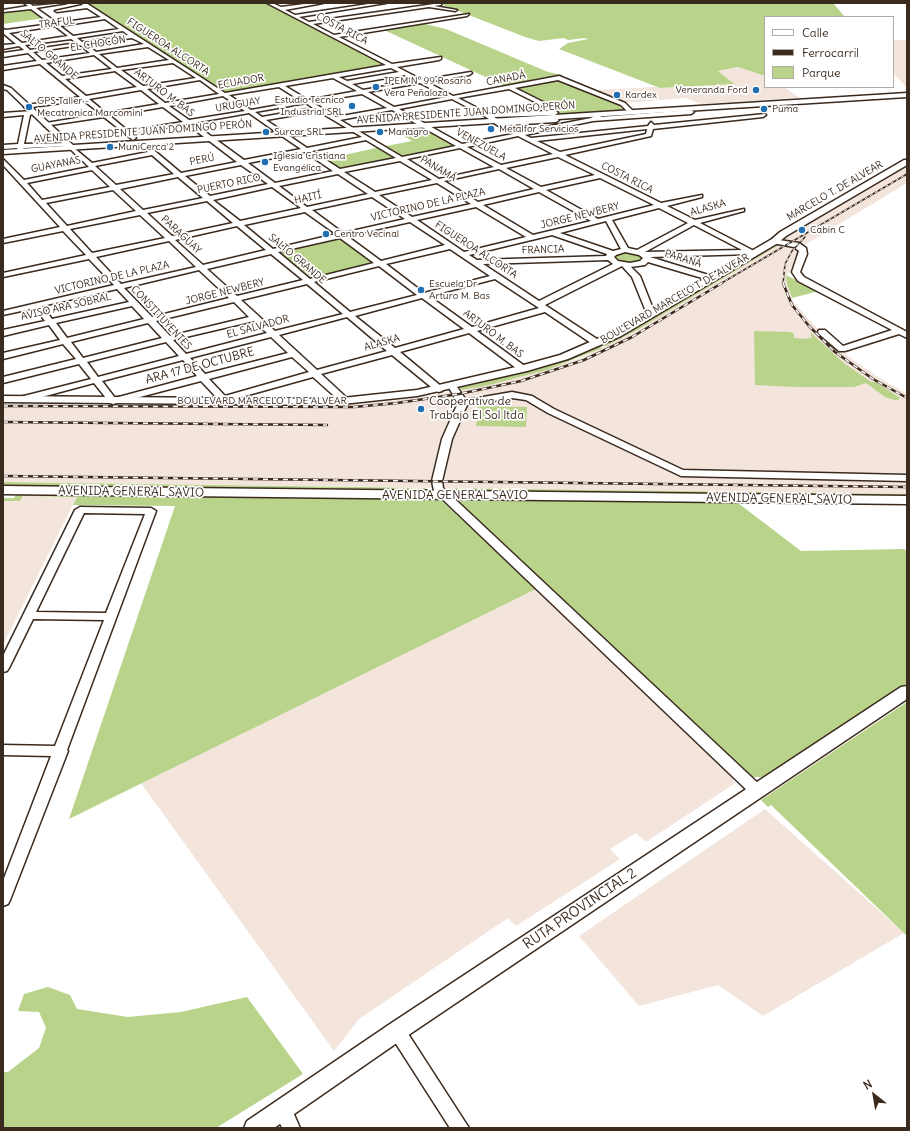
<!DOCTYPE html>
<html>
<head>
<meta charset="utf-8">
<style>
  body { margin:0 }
  #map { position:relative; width:910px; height:1131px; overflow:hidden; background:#fff; font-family:Delius,sans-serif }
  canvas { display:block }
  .frame { position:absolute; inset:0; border:4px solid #3b2a1e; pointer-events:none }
  .legend { position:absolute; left:764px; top:16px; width:130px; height:72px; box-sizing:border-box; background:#fff; border:1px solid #b1aaa5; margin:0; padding:5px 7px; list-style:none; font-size:12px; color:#3b2a1e }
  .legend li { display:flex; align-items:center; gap:8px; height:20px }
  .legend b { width:20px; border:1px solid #b1aaa5 }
  .north { position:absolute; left:854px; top:1075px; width:40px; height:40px; -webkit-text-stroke:3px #fff; paint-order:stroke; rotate:329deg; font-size:11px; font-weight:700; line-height:16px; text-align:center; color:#3b2a1e }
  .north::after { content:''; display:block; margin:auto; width:14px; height:18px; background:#3b2a1e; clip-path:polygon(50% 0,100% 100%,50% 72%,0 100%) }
</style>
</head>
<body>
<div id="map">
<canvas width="910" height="1131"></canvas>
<div class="frame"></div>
<ul class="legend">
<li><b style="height:5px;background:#fff"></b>Calle</li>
<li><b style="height:5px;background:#3b2a1e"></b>Ferrocarril</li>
<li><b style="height:11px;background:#b9d38b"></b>Parque</li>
</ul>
<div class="north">N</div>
</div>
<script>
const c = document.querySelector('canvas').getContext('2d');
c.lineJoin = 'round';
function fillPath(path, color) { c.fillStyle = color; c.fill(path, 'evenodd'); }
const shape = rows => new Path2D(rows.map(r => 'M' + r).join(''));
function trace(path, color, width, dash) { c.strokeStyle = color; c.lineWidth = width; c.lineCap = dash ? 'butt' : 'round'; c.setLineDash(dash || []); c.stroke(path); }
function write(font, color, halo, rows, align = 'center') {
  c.font = font + ' Delius,sans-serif'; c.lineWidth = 3.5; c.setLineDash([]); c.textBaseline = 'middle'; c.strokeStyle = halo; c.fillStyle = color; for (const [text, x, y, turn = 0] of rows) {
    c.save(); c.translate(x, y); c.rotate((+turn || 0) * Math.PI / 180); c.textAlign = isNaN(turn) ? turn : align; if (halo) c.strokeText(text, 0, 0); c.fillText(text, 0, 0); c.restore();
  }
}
const built = shape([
  [893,40,907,40,907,88,893,73],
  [738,67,765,76,765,87,784,87,800,98,701,104,686,98,625,103,595,90,656,87,660,88,733,84,718,71],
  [907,166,907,183,803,246,797,254,789,273,786,275,790,294,795,304,816,327,849,357,878,377,907,394,907,494,3,482,3,404,343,405,391,401,462,390,528,375,578,359,623,337,780,244,781,239],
  [23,496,77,497,3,645,3,501,20,501],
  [536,589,733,776,734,784,646,842,636,833,610,849,620,859,516,926,508,918,359,1019,334,1051,141,783],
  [765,809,904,933,763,1016,718,985,639,1006,579,936]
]);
const green = shape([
  [86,3,268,3,387,66,224,93],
  [438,3,833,3,845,17,765,17,765,76,738,67,718,71,734,84,660,88,559,49,568,43,588,39,585,38,568,40,564,38,539,41,525,37],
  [31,8,45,18,3,24,3,12],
  [421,23,446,29,548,72,563,75,505,86,384,30],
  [557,79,617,104,626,111,563,115,556,112,544,102,513,87],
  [426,127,457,145,402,156,360,131],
  [394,130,412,141,386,146,362,132],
  [381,147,398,158,340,169,328,161,342,158,339,156],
  [339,237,374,263,312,278,279,252],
  [776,244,780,244,637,330,606,346,601,344],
  [622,251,643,256,644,259,634,264,617,261,612,255],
  [786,275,819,291,792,298,787,284],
  [754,331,790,332,794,334,794,338,806,339,812,337,810,333,811,333,844,363,871,382,876,382,900,398,898,400,894,400,885,397,866,383,854,387,796,387,755,385],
  [598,346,602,348,547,370,485,386,462,390,460,388,463,385],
  [478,406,527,407,526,427,476,426],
  [3,482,426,488,424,492,3,488],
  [445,488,907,494,907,498,450,491],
  [17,493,439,500,442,501,536,589,69,819,175,506,73,505,77,497,23,496,20,501,3,501,3,498,14,498],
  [461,499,907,503,907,505,738,503,801,551,904,549,907,551,907,684,763,777,753,777,460,503],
  [907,702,907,936,771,805,768,807,761,800],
  [48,987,70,995,77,1009,128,1017,181,1012,247,997,303,1074,216,1128,3,1128,3,1072,8,1072,39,1048,46,1028,39,1012,18,1011,24,994]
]);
const minor = shape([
  [24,3,29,3,33,6,67,3,36,8,57,23,101,17,87,8,57,12,55,11,83,5,81,3,86,3,225,93,386,65,267,3,272,3,281,7,312,3,323,3,285,10,295,15,375,3,386,3,299,17,309,22,441,3,441,5,434,6,457,10,455,11,429,7,313,24,334,35,469,14,467,16,339,37,392,64,441,57,441,59,439,60,397,67,422,80,471,72,472,73,469,75,427,82,453,96,559,76,625,103,633,111,628,112,621,105,558,80,515,88,545,103,558,113,555,115,494,117,502,122,556,118,559,120,556,122,508,125,520,132,591,118,599,113,602,115,600,117,691,110,694,112,691,114,593,121,525,135,531,138,648,126,651,122,654,125,765,114,766,115,763,117,653,129,651,136,565,155,661,203,702,195,702,197,667,206,695,220,744,209,744,211,700,223,756,252,752,254,650,257,715,277,716,279,712,281,648,262,645,265,631,267,640,276,655,314,654,316,651,316,647,314,632,277,622,266,545,305,600,341,601,343,600,345,594,345,545,312,477,331,526,367,527,369,526,371,520,371,469,333,400,352,442,387,443,389,442,391,439,392,436,391,392,355,321,374,348,399,350,401,348,403,345,404,342,403,313,377,223,402,220,401,201,381,113,404,110,403,94,383,23,402,20,401,18,399,20,397,91,379,79,364,3,383,3,377,76,359,63,344,3,359,3,353,60,340,49,325,3,336,3,330,45,321,35,308,3,315,3,311,114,285,89,259,3,277,3,273,86,255,63,231,3,243,3,239,60,227,3,165,3,159,24,180,89,167,67,146,24,148,22,151,20,152,18,151,17,148,3,149,3,145,18,144,24,115,3,117,3,113,32,111,35,113,30,115,24,144,68,143,92,163,148,152,139,144,142,142,156,152,181,173,237,162,187,124,132,134,136,138,133,140,104,117,44,126,44,124,46,123,101,114,83,100,25,108,24,107,27,105,80,97,40,64,3,70,3,66,37,61,28,53,3,57,3,53,24,50,19,46,3,49,3,45,16,44,3,33,3,29,6,30,51,24,31,9,3,12,3,10,28,6,24,3],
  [105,19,119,29,73,36,60,26,105,19],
  [55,26,68,36,22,43,9,33,55,26],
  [123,31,128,35,82,42,77,38,123,31],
  [132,38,144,44,96,52,86,44,132,38],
  [71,39,77,43,30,50,25,45,71,39],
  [80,45,90,53,42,60,33,52,80,45],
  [148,47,169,60,117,68,99,54,148,47],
  [94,55,112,69,62,76,46,63,94,55],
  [173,63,196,78,143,86,121,70,173,63],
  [391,68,399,72,347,81,339,77,391,68],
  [115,71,137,87,86,96,65,79,115,71],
  [404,75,416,81,363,90,352,84,404,75],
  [333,78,357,91,308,100,285,86,333,78],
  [200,80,219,94,165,103,147,89,200,80],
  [420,83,447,97,394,107,368,92,420,83],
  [279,87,301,101,251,110,229,95,279,87],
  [509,89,541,105,548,111,489,114,458,98,509,89],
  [141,90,159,104,106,113,89,99,141,90],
  [362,94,387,108,336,117,312,102,362,94],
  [223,96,245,111,189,120,169,106,223,96],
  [452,99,486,117,497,125,513,134,462,144,399,109,452,99],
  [306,103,313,108,262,117,255,112,306,103],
  [163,107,183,122,128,131,110,116,163,107],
  [392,110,456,146,402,157,340,120,392,110],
  [318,111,362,137,307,148,266,120,318,111],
  [249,113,279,134,301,149,244,160,193,123,249,113],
  [647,129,646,134,560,152,537,141,647,129],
  [518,136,553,154,501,165,467,147,518,136],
  [366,140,396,158,340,169,312,151,366,140],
  [460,148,494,167,439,179,407,159,460,148],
  [305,152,333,171,275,183,248,163,305,152],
  [152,155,174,174,116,185,95,166,152,155],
  [558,157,595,175,541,187,506,168,558,157],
  [400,161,432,180,375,192,344,172,400,161],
  [241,165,268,184,210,196,185,176,241,165],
  [499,169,534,189,478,202,444,181,499,169],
  [92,170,110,187,42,200,27,183,92,170],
  [338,174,368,194,307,207,279,186,338,174],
  [178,177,203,198,143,210,120,189,178,177],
  [600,178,654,205,598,219,546,190,600,178],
  [437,183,471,204,412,217,379,195,437,183],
  [272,187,301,208,240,221,213,200,272,187],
  [113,190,136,211,67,226,46,203,113,190],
  [539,192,591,221,533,235,483,205,539,192],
  [372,197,405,219,343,233,312,210,372,197],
  [207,201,233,223,172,236,147,213,207,201],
  [476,207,526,237,464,252,417,220,476,207],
  [659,208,688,223,637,250,628,248,612,220,659,208],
  [305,212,336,234,273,249,244,225,305,212],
  [140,215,165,238,92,253,70,229,140,215],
  [606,221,621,249,613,251,560,233,606,221],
  [410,222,445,245,381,261,347,236,410,222],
  [694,225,742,250,645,252,694,225],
  [237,226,266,250,203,265,175,240,237,226],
  [552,235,607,254,606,256,477,260,469,255,552,235],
  [340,238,374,263,310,279,278,252,340,238],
  [169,241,196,267,121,284,96,257,169,241],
  [450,249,490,276,424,293,386,264,450,249],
  [625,252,639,255,643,258,640,261,630,263,618,261,614,257,616,255,625,252],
  [271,254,303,280,237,296,207,269,271,254],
  [608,260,613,264,539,301,483,264,608,260],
  [379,266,417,295,350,312,314,282,379,266],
  [199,270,229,298,152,317,124,288,199,270],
  [495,279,539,308,472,327,429,296,495,279],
  [307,284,343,314,275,331,241,300,307,284],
  [117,289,129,302,52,319,42,306,117,289],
  [422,298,464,329,395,348,355,316,422,298],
  [234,302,249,317,170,336,156,321,234,302],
  [132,306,144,319,67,338,56,323,132,306],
  [347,317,387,351,317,370,279,335,347,317],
  [254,321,267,333,186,354,173,340,254,321],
  [148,323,162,338,83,358,71,342,148,323],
  [271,337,288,353,205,374,190,358,271,337],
  [166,342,179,356,98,377,87,362,166,342],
  [292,357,309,372,225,396,209,379,292,357],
  [183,360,197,376,115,398,102,381,183,360],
  [772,239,799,243,806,248,807,254,800,272,804,277,907,332,907,338,899,334,845,351,839,351,819,334,818,332,819,330,825,330,843,346,892,330,798,281,792,272,799,251,794,247,772,243,772,239],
  [452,383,455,384,466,400,512,392,532,396,554,409,683,470,907,475,907,481,681,476,548,413,526,400,512,398,467,405,452,439,442,481,443,488,762,787,764,791,762,795,757,796,752,795,434,491,432,481,442,439,458,403,448,386,452,383],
  [80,507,151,508,156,511,67,750,68,751,10,900,8,904,3,906,3,881,51,756,3,755,3,745,55,746,104,620,33,619,9,668,7,671,3,672,3,656,75,510,80,507],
  [84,513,145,514,106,613,36,612,84,513],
  [397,1024,403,1026,469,1128,450,1128,391,1036,389,1031,391,1026,397,1024],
  [283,1101,289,1103,300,1128,282,1128,274,1109,277,1103,283,1101]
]);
const major = shape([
  [3,85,11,88,73,145,907,93,907,97,3,154,3,150,65,146,7,90,3,89,3,85],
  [904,160,907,160,907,165,786,236,778,243,621,336,568,359,527,371,417,396,333,405,3,402,3,396,333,399,417,390,520,366,560,355,613,332,772,239,780,232,904,160],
  [3,486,907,496,907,504,3,494,3,486],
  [907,686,907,699,404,1038,274,1128,244,1128,247,1121,390,1024,901,687,907,686]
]);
const railFar1 = shape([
  [720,284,907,174],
  [783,284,785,264,792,251,805,237]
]);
const rail = shape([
  [783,283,792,305,809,326,835,352,873,379,907,398],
  [3,406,354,407,397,403,459,394,521,381,584,360,632,337,722,283],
  [3,422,327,425],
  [3,476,907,487]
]);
const markers = [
  [376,87,4,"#1f6fb2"],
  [756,90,4,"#1f6fb2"],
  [617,95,4,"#1f6fb2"],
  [352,106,4,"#1f6fb2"],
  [29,107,4,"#1f6fb2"],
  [764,109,4,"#1f6fb2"],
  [491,129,4,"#1f6fb2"],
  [266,132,4,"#1f6fb2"],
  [380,132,4,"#1f6fb2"],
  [110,147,4,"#1f6fb2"],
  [265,162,4,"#1f6fb2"],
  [802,230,4,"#1f6fb2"],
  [326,234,4,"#1f6fb2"],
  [421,290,4,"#1f6fb2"],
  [421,409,4,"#1f6fb2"]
];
const farStreetnames = [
  ["TRAFUL",57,23,-8],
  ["COSTA RICA",342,29,28],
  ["EL CHOCÓN",98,44,-9],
  ["FIGUEROA ALCORTA",168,47,33],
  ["SALTO GRANDE",49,55,40],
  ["CANADÁ",506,79,-11],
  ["ECUADOR",241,82,-10],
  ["ARTURO M. BAS",164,93,37],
  ["URUGUAY",238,105,-10],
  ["AVENIDA PRESIDENTE JUAN DOMINGO PERÓN",466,113,-4],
  ["AVENIDA PRESIDENTE JUAN DOMINGO PERÓN",143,132,-4],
  ["VENEZUELA",481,145,29],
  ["PERÚ",202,160,-11],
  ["GUAYANAS",56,165,-11],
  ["PANAMÁ",438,169,31],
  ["COSTA RICA",627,178,27],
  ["PUERTO RICO",229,184,-12],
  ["MARCELO T. DE ALVEAR",835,191,-30],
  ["HAITÍ",308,198,-12],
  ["VICTORINO DE LA PLAZA",428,205,-13],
  ["ALASKA",708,208,-16],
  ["JORGE NEWBERY",580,216,-14],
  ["PARAGUAY",181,235,43],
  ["FIGUEROA ALCORTA",476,250,33],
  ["FRANCIA",543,250,-2],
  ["SALTO GRANDE",297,259,40],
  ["PARANÁ",683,259,17],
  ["VICTORINO DE LA PLAZA",112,278,-13],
  ["JORGE NEWBERY",225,292,-14],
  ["BOULEVARD MARCELO T. DE ALVEAR",675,299,-30],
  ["AVISO ARA SOBRAL",66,307,-13],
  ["CONSTITUYENTES",161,318,47],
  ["EL SALVADOR",258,327,-15],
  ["ARTURO M. BAS",493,334,37],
  ["ALASKA",382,343,-16],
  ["BOULEVARD MARCELO T. DE ALVEAR",262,401]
];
const farPoinames = [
  ["IPEM Nº 99 Rosario",384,81],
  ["Vera Peñaloza",384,93],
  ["Veneranda Ford",748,90,"right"],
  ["Kardex",625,95],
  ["Estudio Técnico",344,100,"right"],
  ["Industrial SRL",344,112,"right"],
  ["GPS Taller -",37,101],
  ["Mecatronica Marcomini",37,113],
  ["Puma",772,109],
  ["Metalfor Servicios",499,129],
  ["Surcar SRL",274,132],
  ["Managro",388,132],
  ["MuniCerca 2",118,147],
  ["Iglesia Cristiana",273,156],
  ["Evangélica",273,168],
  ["Cabín C",810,230],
  ["Centro Vecinal",334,234],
  ["Escuela Dr",429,284],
  ["Arturo M. Bas",429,296]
];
const streetNames = [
  ["ARA 17 DE OCTUBRE",200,366,-15],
  ["AVENIDA GENERAL SAVIO",131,492,1],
  ["AVENIDA GENERAL SAVIO",455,496],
  ["AVENIDA GENERAL SAVIO",779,499,1]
];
const poiNames = [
  ["Cooperativa de",429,402],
  ["Trabajo El Sol ltda",429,416]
];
const nearStreetnames = [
  ["RUTA PROVINCIAL 2",580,909,-34]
];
fillPath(built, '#f3e4dc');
fillPath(green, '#b9d38b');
trace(minor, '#3b2a1e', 3);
trace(major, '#3b2a1e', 3);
fillPath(minor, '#fff');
fillPath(major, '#fff');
trace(railFar1, '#3b2a1e', 1.5);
trace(rail, '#3b2a1e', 2.5);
trace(railFar1, '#fff', 1, [3]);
trace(rail, '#fff', 1.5, [5]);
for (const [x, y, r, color] of markers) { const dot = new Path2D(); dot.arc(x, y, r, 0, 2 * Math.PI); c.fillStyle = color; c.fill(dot); trace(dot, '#fff', 1.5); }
write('10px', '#3b2a1e', '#fff', farStreetnames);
write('10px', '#3b2a1e', '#fff', farPoinames, 'left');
write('12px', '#3b2a1e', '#fff', streetNames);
write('12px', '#3b2a1e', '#fff', poiNames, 'left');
write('14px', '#3b2a1e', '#fff', nearStreetnames);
</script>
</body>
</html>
